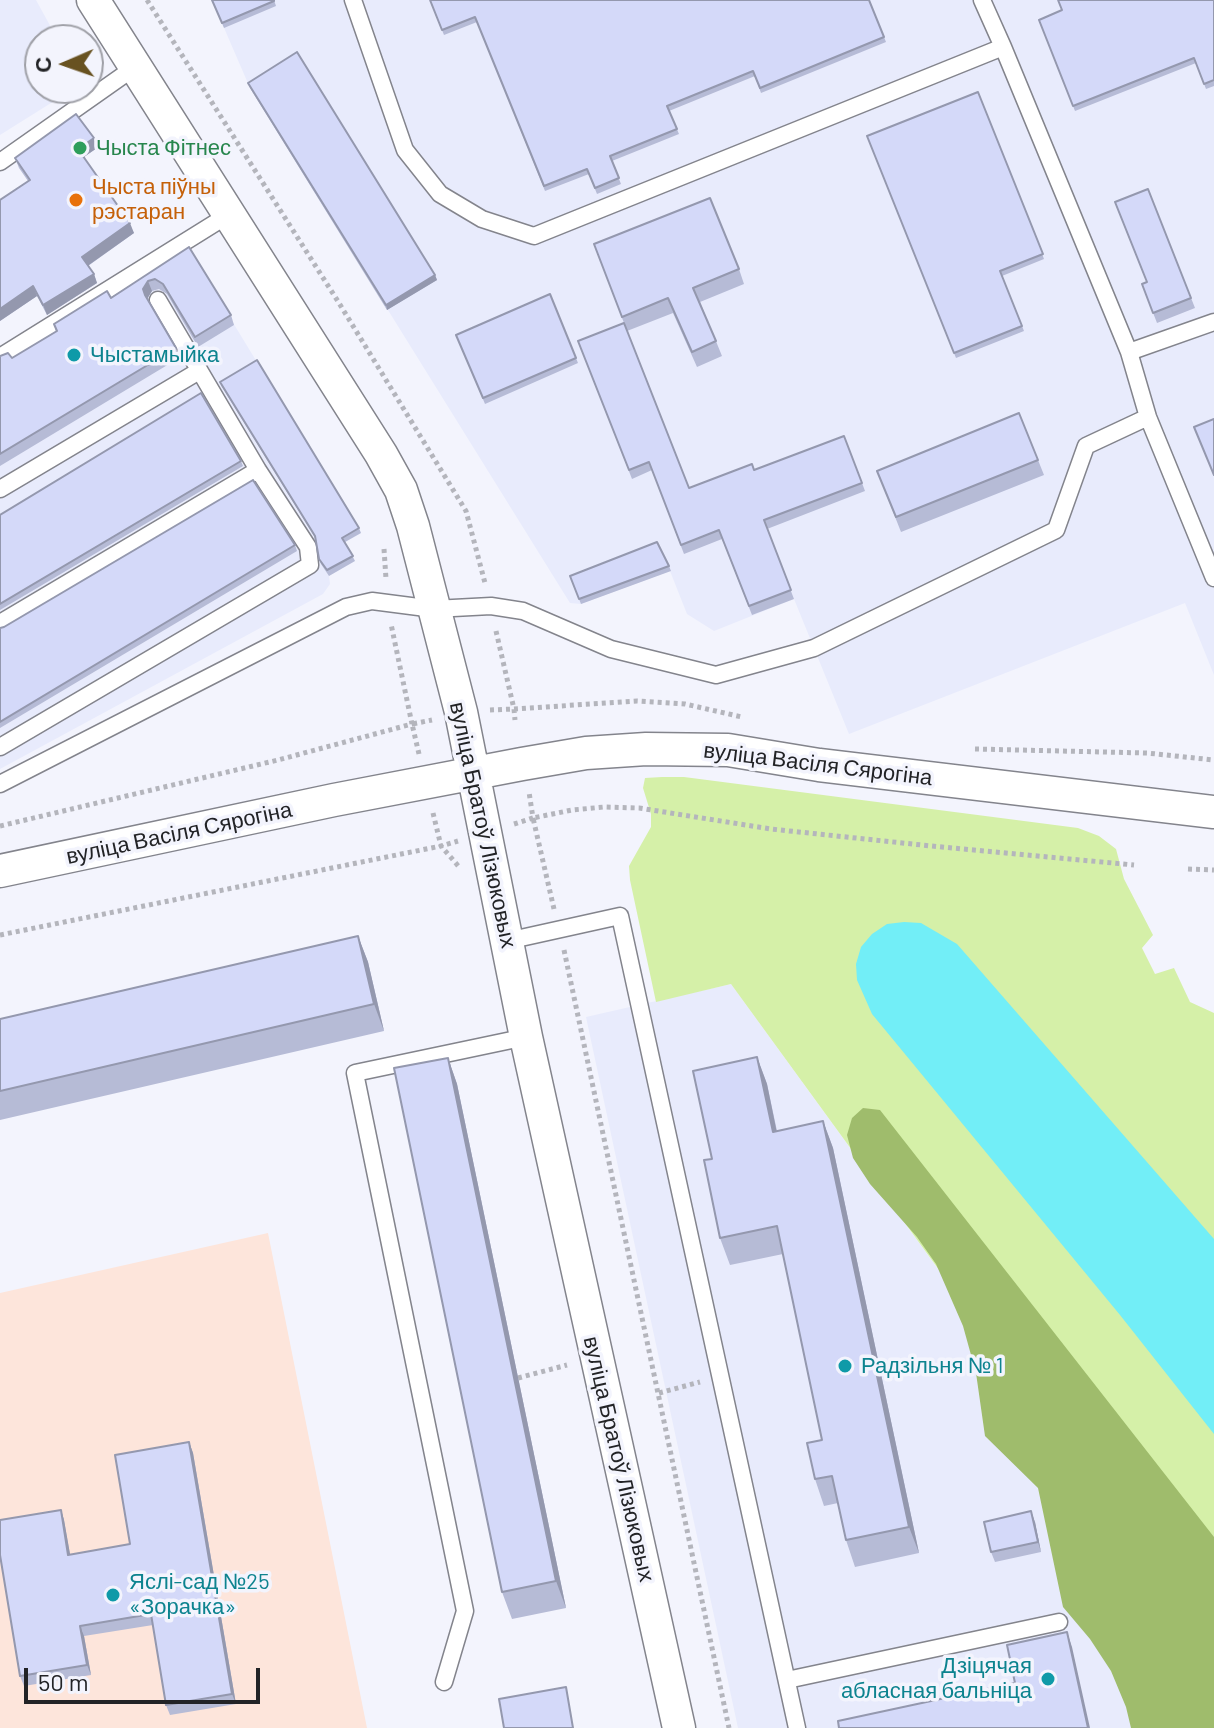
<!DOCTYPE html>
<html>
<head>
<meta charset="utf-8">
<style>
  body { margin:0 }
  #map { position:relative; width:1214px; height:1728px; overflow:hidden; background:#f3f4fd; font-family:Barlow,sans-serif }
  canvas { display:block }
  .north { position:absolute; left:24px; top:24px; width:80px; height:80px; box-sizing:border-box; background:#f3f4fd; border:2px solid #9fa0a7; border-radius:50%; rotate:268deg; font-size:22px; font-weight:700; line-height:32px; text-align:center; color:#222326 }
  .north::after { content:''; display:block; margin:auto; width:28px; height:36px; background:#685221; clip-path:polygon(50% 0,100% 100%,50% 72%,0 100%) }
  .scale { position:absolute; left:24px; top:1668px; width:236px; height:36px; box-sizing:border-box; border:4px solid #222326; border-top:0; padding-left:10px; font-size:24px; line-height:28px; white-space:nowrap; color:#222326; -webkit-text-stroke:6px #f3f4fd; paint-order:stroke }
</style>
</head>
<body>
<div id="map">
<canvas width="1214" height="1728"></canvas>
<div class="north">С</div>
<div class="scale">50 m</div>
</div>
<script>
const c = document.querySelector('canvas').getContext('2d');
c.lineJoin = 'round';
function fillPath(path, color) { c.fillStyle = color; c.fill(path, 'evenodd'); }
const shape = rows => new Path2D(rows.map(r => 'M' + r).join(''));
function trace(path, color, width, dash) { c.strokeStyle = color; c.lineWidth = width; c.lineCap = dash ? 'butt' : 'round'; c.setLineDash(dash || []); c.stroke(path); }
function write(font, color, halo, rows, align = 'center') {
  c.font = font + ' Barlow,sans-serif'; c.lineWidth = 7; c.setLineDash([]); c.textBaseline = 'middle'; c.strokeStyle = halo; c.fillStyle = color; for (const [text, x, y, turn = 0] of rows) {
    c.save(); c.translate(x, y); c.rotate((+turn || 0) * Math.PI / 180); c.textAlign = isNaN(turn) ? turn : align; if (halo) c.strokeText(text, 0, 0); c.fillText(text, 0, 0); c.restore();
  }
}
const built = shape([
  [0,0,36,0,58,40,40,40,40,88,75,88,0,135],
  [212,0,1214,0,1214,675,1185,603,849,734,794,599,714,631,687,614,670,571,581,604,570,603,250,88],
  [193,257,361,533,344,543,355,561,329,576,330,584,323,594,0,769,0,422,129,299],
  [731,984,1158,1572,1214,1728,738,1728,586,1017]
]);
const education = shape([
  [268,1233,367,1728,0,1728,0,1293]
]);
const green = shape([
  [662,777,684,777,1078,828,1099,836,1116,849,1124,879,1153,935,1142,948,1155,974,1174,968,1190,1002,1214,1013,1214,1717,1158,1571,731,984,656,1002,630,880,629,866,651,827,651,814,643,788,645,778]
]);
const forest = shape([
  [863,1108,880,1110,1214,1537,1214,1728,1131,1728,1126,1707,1111,1671,1090,1639,1063,1607,1038,1488,985,1436,976,1373,963,1326,936,1264,917,1237,870,1184,853,1158,847,1135,852,1118]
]);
const water = shape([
  [904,922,921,923,957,944,1214,1239,1214,1434,1120,1315,872,1014,857,980,856,964,861,947,872,934,887,924]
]);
const path = shape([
  [147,0,339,303,466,511,485,583],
  [384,549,386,579],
  [496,631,514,709,637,701,685,704,742,717],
  [490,710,514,709,515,720],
  [975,749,1147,753,1214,760],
  [419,754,412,724,432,720],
  [433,813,441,846,458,841],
  [514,824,533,818,529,792],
  [0,826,278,760,412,724,391,624],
  [1188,869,1214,870],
  [554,909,533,818,572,810,604,807,639,808,771,829,931,846,1134,865],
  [0,935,441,846,460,868],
  [564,950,729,1728],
  [518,1378,567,1365],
  [659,1393,700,1382]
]);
const service = shape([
  [353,0,405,150,440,194,482,219,534,236,1003,47,982,0],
  [1003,47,1129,352,1214,322],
  [0,162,135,67],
  [1129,352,1148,417,1214,578],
  [0,357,228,215],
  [0,489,199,371],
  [0,623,258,470],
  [0,747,310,565,308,547,258,470,158,300],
  [0,784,346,607,372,601,434,609,491,606,523,611,611,649,716,675,814,648,1056,530,1086,446,1148,417],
  [507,941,620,916,797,1728],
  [787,1680,1059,1622],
  [444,1682,465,1611,355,1073,526,1037]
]);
const minor = shape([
  [93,0,381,454,401,490,413,526,461,712,526,1037,679,1728],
  [0,871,334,800,522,764,586,753,646,749,728,750,819,765,1214,812]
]);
const wall = shape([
  [212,0,274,0,276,6,224,28],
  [430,0,869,0,886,42,761,93,755,76,669,111,679,134,612,161,621,184,597,194,589,174,545,191,477,22,444,35],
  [1214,0,1214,86,1206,89,1196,63,1075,111,1039,20],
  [248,83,435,275,437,280,387,310,250,88],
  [978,92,1044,259,1002,276,1024,331,956,358,867,136],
  [97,148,84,157,134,233,88,266,94,274,97,283,47,315,37,296,0,321,28,181,19,168,15,158],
  [1148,189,1195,308,1157,323,1142,284,1147,282],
  [594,244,739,269,744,284,700,302,722,356,697,367,673,313,627,331,689,488,754,470,862,483,865,491,767,529,794,599,752,615,722,539,684,554,652,470,632,479,578,341,624,323],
  [189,247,231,315,234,325,198,347,167,294,159,289,152,291,147,299,176,348,179,358,0,466,0,356,12,358,56,331,54,324,111,298],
  [550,294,578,363,485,404,456,335],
  [220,382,359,528,361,533,345,542,355,561,329,576,321,564,319,559,316,539,222,387],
  [1038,460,1044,475,901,532,877,471],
  [241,461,243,466,0,610,0,515],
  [295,545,297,551,0,728,0,628],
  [669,566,671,571,581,604,570,576],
  [358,936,368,962,384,1031,0,1120,0,1019],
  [757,1057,767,1084,777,1131,823,1121,833,1148,919,1553,855,1567,846,1540,838,1503,824,1506,815,1479,822,1440,783,1254,730,1265,720,1238,712,1159],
  [448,1058,457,1084,566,1608,512,1619,502,1592],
  [189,1442,193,1453,236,1704,170,1715,166,1705,153,1625,84,1636,91,1675,24,1686,20,1676,61,1510,64,1520,70,1555,130,1544],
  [1035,1522,1041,1552,995,1562,991,1552]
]);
const shadedWall = shape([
  [94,138,97,148,81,159,78,149],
  [130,223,134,233,86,267,82,257],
  [94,274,97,283,47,315,43,305],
  [435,275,437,280,387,310,386,305],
  [148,281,152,291,147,299,148,305,143,289],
  [33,286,37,296,0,321,0,309],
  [358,936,368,962,384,1031,374,1004],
  [757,1057,767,1084,782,1158,773,1132],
  [448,1058,457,1084,566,1608,556,1581],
  [823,1121,833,1148,919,1553,909,1527],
  [189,1442,193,1453,236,1704,232,1694],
  [61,1510,64,1520,72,1565,68,1555],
  [1031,1511,1035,1522,1041,1552,1038,1542],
  [80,1626,84,1636,91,1675,87,1665],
  [1067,1632,1072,1647,1090,1728,1088,1728]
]);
const building = shape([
  [212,0,274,0,274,1,222,23,212,0],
  [430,0,869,0,884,37,760,88,753,71,667,106,677,129,610,156,619,178,595,188,587,169,544,186,475,17,442,30,430,0],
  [1058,0,1214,0,1214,80,1204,84,1194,58,1073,106,1039,20,1062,10,1058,0],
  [297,52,435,275,386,305,248,83,297,52],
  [978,92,1043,254,1000,271,1022,326,954,353,867,136,978,92],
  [76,114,94,138,78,149,130,223,82,257,94,274,43,305,33,286,0,309,0,200,30,180,15,158,76,114],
  [1148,189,1191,298,1153,313,1142,284,1147,282,1115,202,1148,189],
  [710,198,739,269,693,288,716,341,692,352,668,298,622,317,594,244,710,198],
  [189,247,231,315,195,337,163,284,155,279,148,281,143,289,145,295,176,348,0,454,0,356,8,353,12,358,57,331,54,324,107,291,111,298,189,247],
  [550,294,576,358,483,398,456,335,550,294],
  [624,323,689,488,752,464,754,470,844,436,862,483,764,520,791,590,749,606,719,530,681,545,649,462,629,470,578,341,624,323],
  [257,360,359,528,342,538,353,556,327,570,319,559,315,536,220,382,257,360],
  [201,393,241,461,0,604,0,515,201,393],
  [1019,413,1038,460,896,517,877,471,1019,413],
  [1214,419,1214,475,1194,427,1214,419],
  [253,480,295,545,0,722,0,628,4,627,253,480],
  [657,542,669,566,579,599,570,576,657,542],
  [358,936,374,1004,0,1091,0,1019,358,936],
  [757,1057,773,1132,823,1121,909,1527,846,1540,832,1476,815,1479,807,1443,822,1440,777,1226,720,1238,704,1160,712,1159,693,1071,757,1057],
  [448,1058,556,1581,502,1592,394,1068,448,1058],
  [189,1442,232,1694,166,1705,151,1614,80,1626,87,1665,20,1676,0,1555,0,1520,61,1510,68,1555,130,1544,115,1455,189,1442],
  [1031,1511,1038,1542,991,1552,984,1522,1031,1511],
  [1067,1632,1088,1728,839,1728,838,1721,1015,1683,1007,1645,1067,1632],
  [566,1687,573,1728,504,1728,499,1699,566,1687]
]);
const markers = [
  [80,148,8,"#2e9e5b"],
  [76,200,8,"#e8710a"],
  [74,355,8,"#0f9aa8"],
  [845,1366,8,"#0f9aa8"],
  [113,1595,8,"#0f9aa8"],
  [1048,1679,8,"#0f9aa8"]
];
const leisureNames = [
  ["Чыста Фітнес",96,148]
];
const foodNames = [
  ["Чыста піўны",92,187],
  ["рэстаран",92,212]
];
const cultureNames = [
  ["Чыстамыйка",90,355],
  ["Радзільня № 1",861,1366],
  ["Яслі-сад №25",129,1582],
  ["«Зорачка»",129,1607],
  ["Дзіцячая",1032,1666,"right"],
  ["абласная бальніца",1032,1691,"right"]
];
const streetNames = [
  ["вуліца Васіля Сярогіна",818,764,7],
  ["вуліца Братоў Лізюковых",483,825,78],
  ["вуліца Васіля Сярогіна",179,833,-12],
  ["вуліца Братоў Лізюковых",619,1459,77]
];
fillPath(built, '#e8ebfc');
fillPath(education, '#fde5db');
fillPath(green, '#d5f0a8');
fillPath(forest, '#9fbc6c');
fillPath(water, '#72eef7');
trace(service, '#83848c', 19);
trace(minor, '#83848c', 35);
trace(path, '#b4b5bc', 5, [4, 4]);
trace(service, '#fff', 16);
trace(minor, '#fff', 32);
fillPath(wall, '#b6bbd6');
fillPath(shadedWall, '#9498ae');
fillPath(building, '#d4d9f9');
trace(building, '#9498ae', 2);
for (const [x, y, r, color] of markers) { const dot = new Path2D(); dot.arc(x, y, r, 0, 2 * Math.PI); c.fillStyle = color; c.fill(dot); trace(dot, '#f3f4fd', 3); }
write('22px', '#27864d', '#f3f4fd', leisureNames, 'left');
write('22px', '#c56008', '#f3f4fd', foodNames, 'left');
write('22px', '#0d838f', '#f3f4fd', cultureNames, 'left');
write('22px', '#222326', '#f3f4fd', streetNames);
</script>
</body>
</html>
